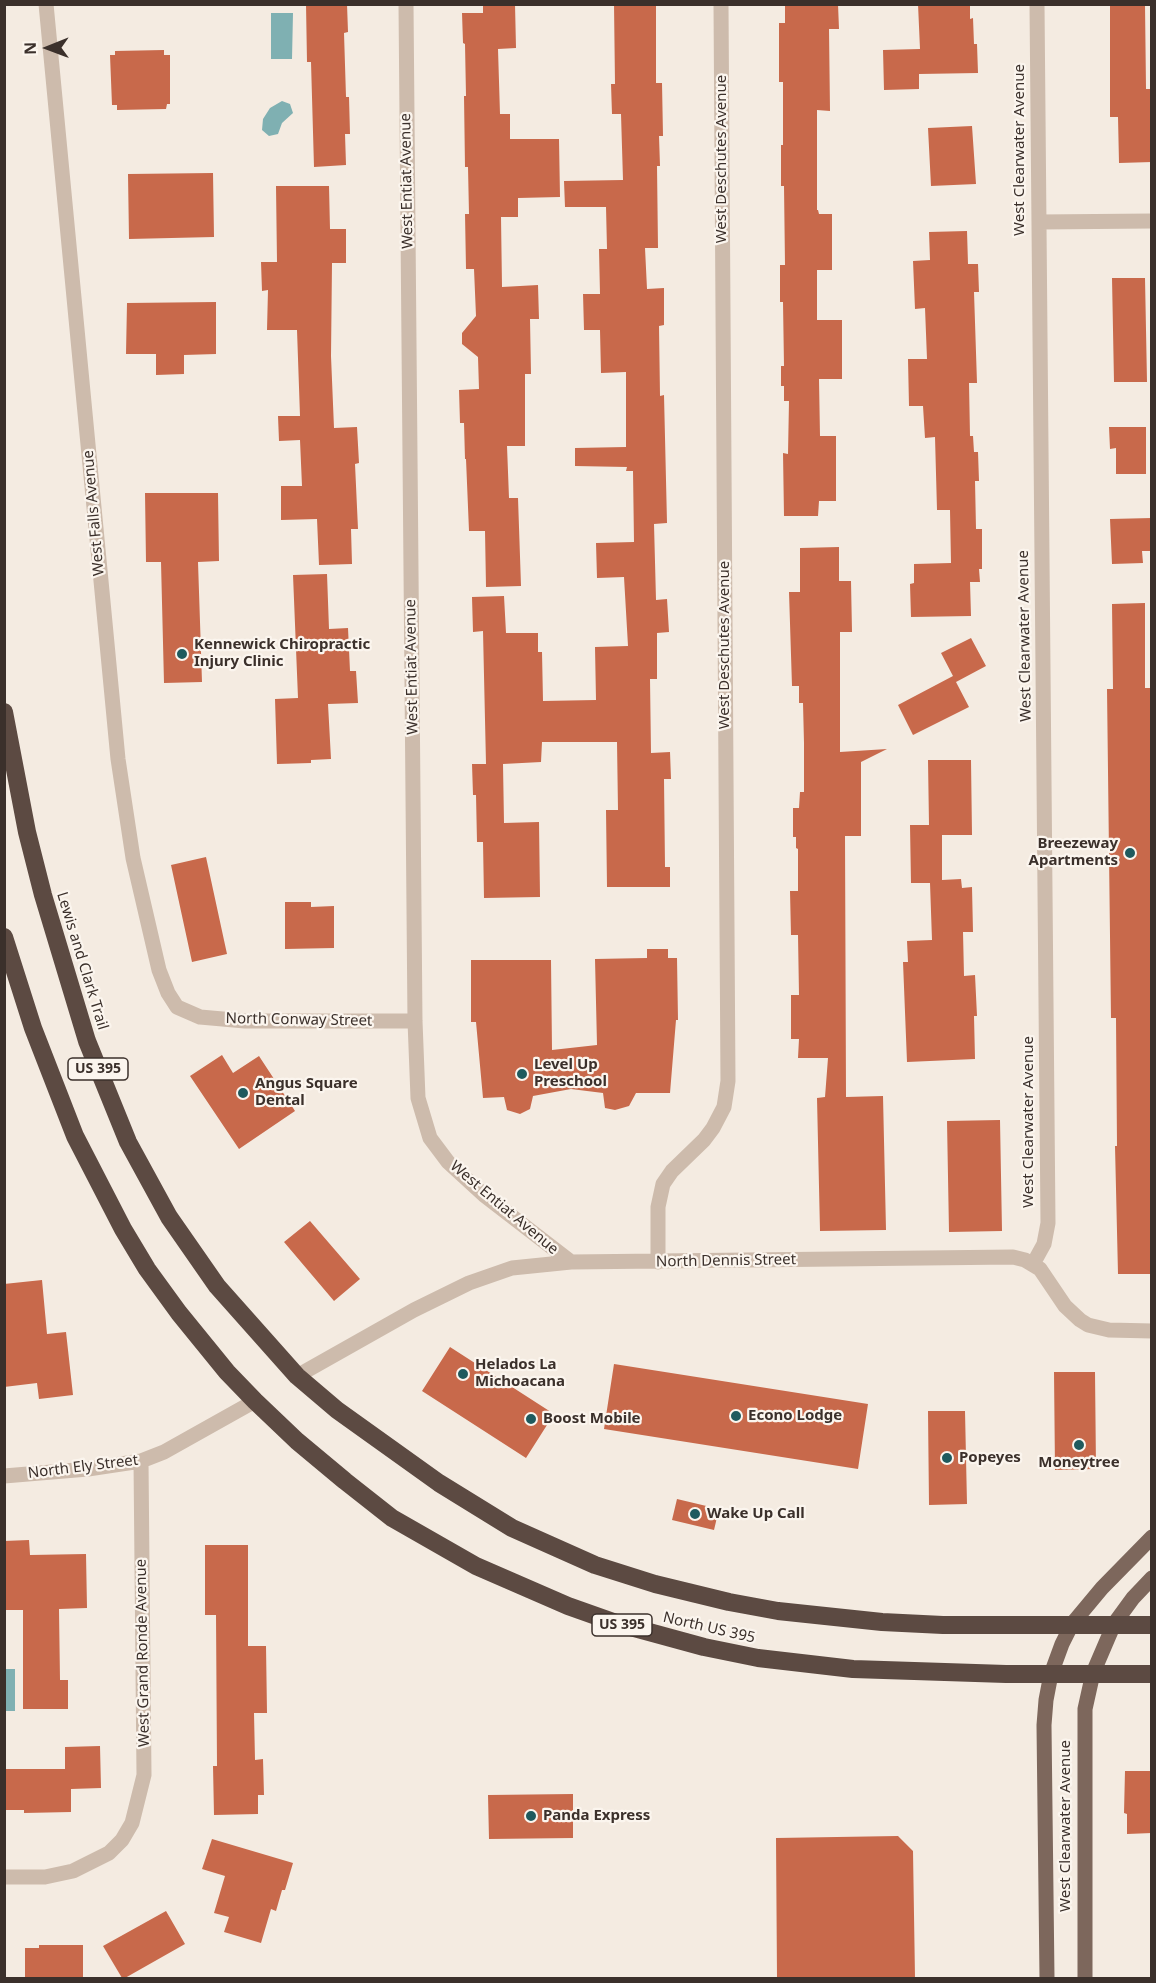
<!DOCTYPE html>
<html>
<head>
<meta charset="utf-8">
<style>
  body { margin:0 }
  #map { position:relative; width:1156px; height:1983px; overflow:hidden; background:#f4ebe1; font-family:"Noto Sans",sans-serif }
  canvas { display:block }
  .frame { position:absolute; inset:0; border:6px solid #3b302b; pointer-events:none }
  .north { position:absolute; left:18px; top:18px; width:60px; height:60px; -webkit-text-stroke:4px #fbf5ee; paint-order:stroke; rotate:269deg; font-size:16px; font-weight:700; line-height:24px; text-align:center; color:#3b302b }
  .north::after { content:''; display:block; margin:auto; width:21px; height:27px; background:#3b302b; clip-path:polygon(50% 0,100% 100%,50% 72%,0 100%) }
</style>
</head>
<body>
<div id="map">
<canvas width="1156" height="1983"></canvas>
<div class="frame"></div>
<div class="north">N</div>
</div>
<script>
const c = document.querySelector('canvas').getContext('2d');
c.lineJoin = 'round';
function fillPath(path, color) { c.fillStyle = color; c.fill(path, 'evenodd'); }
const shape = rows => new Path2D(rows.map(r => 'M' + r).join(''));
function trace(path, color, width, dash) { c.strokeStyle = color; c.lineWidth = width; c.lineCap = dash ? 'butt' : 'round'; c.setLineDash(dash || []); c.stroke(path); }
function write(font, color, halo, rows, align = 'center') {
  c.font = font + ' "Noto Sans",sans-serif'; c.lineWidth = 4.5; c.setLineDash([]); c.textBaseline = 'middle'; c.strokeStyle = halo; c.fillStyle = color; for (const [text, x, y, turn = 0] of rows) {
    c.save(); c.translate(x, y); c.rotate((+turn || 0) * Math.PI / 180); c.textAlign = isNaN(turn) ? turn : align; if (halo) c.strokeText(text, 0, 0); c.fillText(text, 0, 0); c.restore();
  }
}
const water = shape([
  [271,13,293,13,292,59,271,59],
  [282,101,290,104,293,113,282,123,278,134,269,136,262,130,263,119,270,108],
  [4,1669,15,1669,15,1711,5,1711]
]);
const building = shape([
  [306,4,347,4,348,32,344,33,346,97,349,97,350,134,345,134,346,165,314,167,311,62,307,62],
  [483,4,515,4,516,48,498,49,500,114,510,114,510,139,559,139,560,197,518,198,518,217,501,217,502,287,538,285,539,319,530,319,531,374,525,374,525,446,507,446,509,498,518,498,521,586,486,587,485,531,469,531,466,459,465,459,464,423,460,423,459,390,479,389,478,357,462,344,462,333,476,316,474,269,466,269,465,214,469,214,468,167,465,167,464,96,466,96,465,44,463,43,462,13,483,13],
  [614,4,656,4,656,83,662,83,663,136,659,136,660,166,657,166,658,248,645,248,647,289,664,288,664,325,659,326,660,396,664,395,667,523,654,524,656,600,667,599,669,632,657,633,657,679,650,679,651,753,670,752,671,779,664,779,665,867,670,867,670,887,607,887,606,810,618,810,617,742,542,742,541,762,503,764,504,823,539,822,540,897,484,898,483,842,477,842,476,795,473,795,472,764,486,764,483,631,473,632,472,597,504,596,506,633,538,633,538,652,542,652,543,701,596,700,595,647,628,646,624,577,597,578,596,543,634,542,633,471,626,471,627,467,575,466,575,448,626,447,626,372,601,373,600,330,584,330,583,294,600,294,599,249,607,249,606,207,565,207,564,181,623,180,621,114,612,114,611,84,615,84],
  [785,4,838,4,839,29,829,29,830,111,817,110,817,210,818,210,819,214,832,214,832,270,817,270,817,320,842,320,842,379,819,379,820,436,836,436,836,501,819,501,818,516,784,516,783,453,788,454,789,401,784,401,784,386,781,386,781,366,784,366,783,302,780,302,780,265,785,265,784,186,781,186,781,145,783,145,783,82,779,82,779,23,785,23],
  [918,4,970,4,970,19,973,18,974,44,977,44,978,73,919,74,919,89,884,90,883,50,920,49],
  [1110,4,1145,4,1146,89,1152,89,1152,162,1119,163,1118,117,1110,117],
  [164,50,164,55,170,55,170,104,167,104,166,109,117,110,117,105,112,105,110,55,115,55,115,51],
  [972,126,976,184,931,186,928,128],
  [213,173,214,237,129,239,128,174],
  [276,186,329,186,330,229,346,229,346,263,332,263,331,356,334,428,357,427,359,463,355,464,358,529,351,529,352,564,319,565,317,519,281,520,281,486,302,486,300,440,279,441,278,416,300,416,297,330,267,330,268,290,262,291,261,262,277,262],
  [967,231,968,264,978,264,979,292,974,292,977,383,969,383,970,436,973,436,974,452,978,452,979,481,975,481,976,529,982,529,982,569,979,569,980,582,970,582,971,616,911,617,910,584,914,583,914,564,951,563,950,510,937,510,935,437,925,438,923,406,909,406,908,359,927,359,925,308,915,309,913,261,930,260,929,232],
  [1112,278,1145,278,1147,382,1114,382],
  [216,302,216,354,184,355,184,374,156,375,156,354,126,354,127,303],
  [1109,427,1146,427,1146,474,1116,474,1116,448,1110,449],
  [145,493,218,493,219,561,198,562,202,682,164,683,161,562,146,562],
  [1152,518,1152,551,1142,551,1143,563,1112,564,1110,519],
  [839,547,839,581,851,581,852,632,840,632,840,752,887,749,861,762,861,836,845,836,846,1097,883,1096,886,1230,820,1231,817,1098,825,1097,828,1058,798,1058,799,1039,791,1039,791,995,799,995,798,935,791,935,790,891,798,891,798,849,796,848,796,837,793,837,793,808,799,808,800,792,804,792,804,743,803,703,799,703,799,686,792,686,789,592,800,592,800,548],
  [327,574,329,629,348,628,350,671,356,671,358,703,328,704,331,759,311,760,311,763,277,764,275,699,298,698,293,575],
  [1145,603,1145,688,1152,688,1152,1274,1118,1274,1115,1146,1117,1146,1116,1018,1111,1018,1107,689,1113,689,1112,604],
  [971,638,986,666,956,682,969,707,913,735,898,705,953,676,941,653],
  [928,760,971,760,972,835,942,835,942,880,961,879,962,888,972,887,973,932,963,932,964,976,975,975,977,1016,974,1016,975,1059,907,1062,903,962,908,962,907,941,932,940,930,883,911,883,910,825,929,825],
  [206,857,227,954,192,962,171,865],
  [285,902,311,902,311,907,334,906,334,948,285,949],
  [647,949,668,949,668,958,677,958,678,1020,676,1020,670,1093,636,1093,629,1106,615,1110,605,1108,603,1093,571,1089,533,1096,530,1109,520,1114,507,1110,504,1097,483,1098,476,1022,471,1022,471,960,551,960,552,1050,597,1045,595,959,647,958],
  [222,1055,233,1073,259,1056,295,1111,239,1149,190,1076],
  [1000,1120,1002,1231,949,1232,947,1121],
  [310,1221,360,1279,334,1301,284,1242],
  [42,1280,47,1334,66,1332,73,1395,39,1399,37,1383,4,1387,4,1284],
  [450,1347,554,1414,526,1458,422,1391],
  [614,1364,868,1404,858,1469,604,1429],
  [1054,1372,1095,1372,1096,1469,1055,1470],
  [928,1411,965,1411,967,1504,929,1505],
  [677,1499,719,1509,714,1530,672,1520],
  [29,1540,30,1555,86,1554,87,1608,59,1609,60,1680,68,1680,68,1709,23,1709,23,1610,4,1610,4,1541],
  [205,1545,248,1545,248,1646,266,1646,267,1713,254,1713,255,1760,263,1759,264,1795,258,1795,258,1814,214,1815,213,1766,217,1766,216,1615,205,1615],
  [100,1746,101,1788,71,1789,71,1812,24,1813,24,1810,4,1810,4,1769,65,1769,65,1747],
  [1125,1771,1152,1771,1152,1833,1127,1834,1127,1814,1124,1813],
  [573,1794,573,1838,489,1839,488,1795],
  [898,1836,913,1851,915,1978,777,1978,776,1838],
  [212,1839,293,1863,285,1890,282,1890,276,1911,271,1909,261,1943,224,1932,229,1917,214,1913,225,1876,202,1869],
  [166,1911,185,1944,125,1978,122,1978,103,1946],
  [39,1945,83,1945,83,1978,25,1978,25,1948,39,1948]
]);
const minor = shape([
  [46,4,118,759,133,858,159,970,168,993,177,1007,200,1017,245,1021,415,1021],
  [406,4,415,1021,418,1098,430,1138,448,1162,484,1195,571,1262],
  [1039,222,1152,221],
  [658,1262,658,1207,663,1184,672,1171,704,1140,713,1128,724,1107,728,1081,721,4],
  [1033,1264,1044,1244,1048,1223,1037,4],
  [297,1376,414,1310,469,1283,512,1268,571,1262,1013,1257,1025,1260,1040,1269,1065,1306,1080,1320,1088,1325,1109,1330,1152,1331],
  [4,1476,88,1469,141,1461,164,1452,255,1401],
  [4,1877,45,1877,73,1871,109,1853,122,1840,132,1823,144,1775,141,1461]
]);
const major = shape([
  [1047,1978,1044,1725,1046,1700,1051,1674,1062,1644,1072,1624,1102,1588,1152,1537],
  [1085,1978,1085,1709,1093,1673,1114,1624,1133,1598,1152,1578]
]);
const highway = shape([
  [4,712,27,832,43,895,87,1041,128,1142,169,1217,217,1286,297,1376,337,1410,439,1483,512,1528,595,1565,655,1584,729,1602,778,1611,882,1622,943,1625,1152,1625],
  [4,937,33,1028,75,1136,123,1229,147,1269,179,1313,227,1372,255,1401,297,1441,345,1481,392,1518,476,1566,568,1606,616,1623,704,1647,758,1658,853,1669,1006,1674,1152,1674]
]);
const markers = [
  [182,654,6,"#1f5a5e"],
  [1130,853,6,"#1f5a5e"],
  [522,1074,6,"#1f5a5e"],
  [243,1093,6,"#1f5a5e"],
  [463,1374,6,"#1f5a5e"],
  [736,1416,6,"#1f5a5e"],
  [531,1419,6,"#1f5a5e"],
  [1079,1445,6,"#1f5a5e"],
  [947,1458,6,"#1f5a5e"],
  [695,1514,6,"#1f5a5e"],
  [531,1816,6,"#1f5a5e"]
];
const shields = [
  [98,1069,60],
  [622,1625,60]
];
const shieldNames = [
  ["US 395",98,1069],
  ["US 395",622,1625]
];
const streetNames = [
  ["West Clearwater Avenue",1020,150,-90],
  ["West Deschutes Avenue",722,159,-90],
  ["West Entiat Avenue",407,181,-91],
  ["West Falls Avenue",94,513,-95],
  ["West Clearwater Avenue",1025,636,-91],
  ["West Deschutes Avenue",725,645,-90],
  ["West Entiat Avenue",412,667,-91],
  ["Lewis and Clark Trail",82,961,73],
  ["North Conway Street",299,1020,1],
  ["West Clearwater Avenue",1029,1122,-90],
  ["West Entiat Avenue",504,1208,40],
  ["North Dennis Street",726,1261,-1],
  ["North Ely Street",83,1467,-7],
  ["North US 395",709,1628,13],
  ["West Grand Ronde Avenue",143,1653,-91],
  ["West Clearwater Avenue",1066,1826,-90]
];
const poiNames = [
  ["Kennewick Chiropractic",194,645],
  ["Injury Clinic",194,662],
  ["Breezeway",1118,844,"right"],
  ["Apartments",1118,861,"right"],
  ["Level Up",534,1065],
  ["Preschool",534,1082],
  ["Angus Square",255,1084],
  ["Dental",255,1101],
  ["Helados La",475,1365],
  ["Michoacana",475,1382],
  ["Econo Lodge",748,1416],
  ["Boost Mobile",543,1419],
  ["Popeyes",959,1458],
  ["Moneytree",1079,1463,"center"],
  ["Wake Up Call",707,1514],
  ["Panda Express",543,1816]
];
fillPath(water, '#7fb0b2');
fillPath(building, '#c8694b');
trace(minor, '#cdbbac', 15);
trace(major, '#7d675c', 15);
trace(highway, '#5c4a42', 18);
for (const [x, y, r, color] of markers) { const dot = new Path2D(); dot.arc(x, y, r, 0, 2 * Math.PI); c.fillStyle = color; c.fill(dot); trace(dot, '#fbf5ee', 2); }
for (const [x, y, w] of shields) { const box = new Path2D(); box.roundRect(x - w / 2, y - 11, w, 22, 4.5); c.fillStyle = '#fbf5ee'; c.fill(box); trace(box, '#3b302b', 1.5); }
write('bold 14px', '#3b302b', null, shieldNames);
write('15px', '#3b302b', '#fbf5ee', streetNames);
write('bold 15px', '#3b302b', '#fbf5ee', poiNames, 'left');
</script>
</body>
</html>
